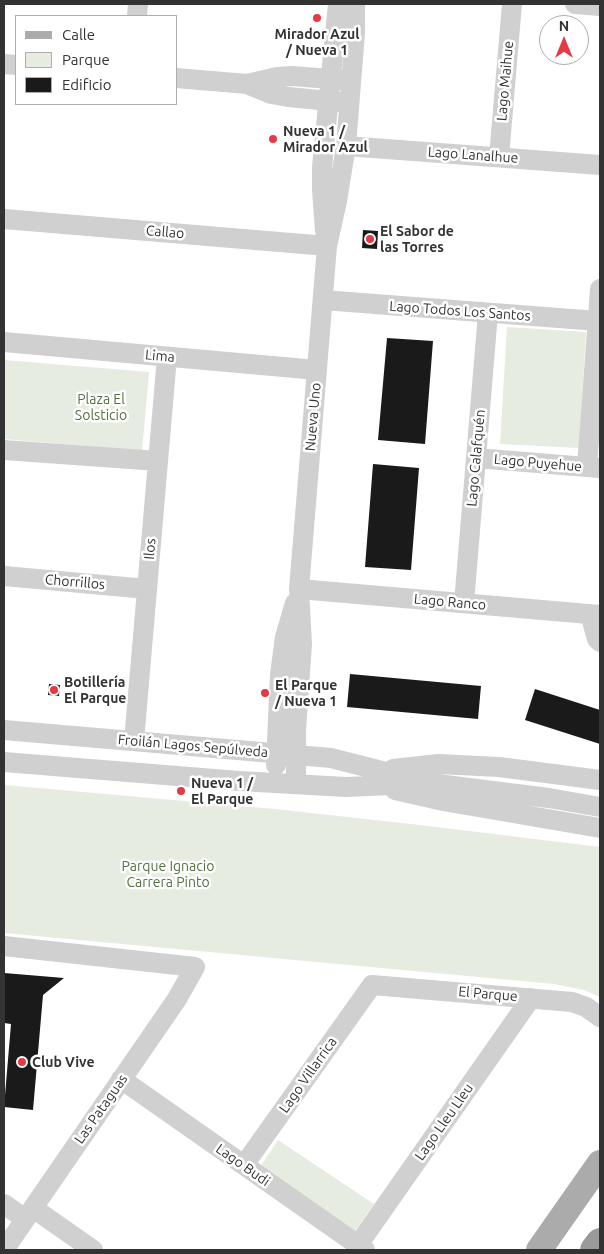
<!DOCTYPE html>
<html>
<head>
<meta charset="utf-8">
<style>
  body { margin:0 }
  #map { position:relative; width:604px; height:1254px; overflow:hidden; background:#fff; font-family:Ubuntu,sans-serif }
  canvas { display:block }
  .frame { position:absolute; inset:0; border:5px solid #333; pointer-events:none }
  .legend { position:absolute; left:15px; top:15px; width:162px; height:90px; box-sizing:border-box; background:#fff; border:1px solid #adadad; margin:0; padding:6px 9px; list-style:none; font-size:15px; color:#333 }
  .legend li { display:flex; align-items:center; gap:10px; height:25px }
  .legend b { width:25px; border:1px solid #adadad }
  .north { position:absolute; left:539px; top:15px; width:50px; height:50px; box-sizing:border-box; background:#fff; border:1px solid #adadad; border-radius:50%; rotate:0deg; font-size:14px; font-weight:700; line-height:20px; text-align:center; color:#333 }
  .north::after { content:''; display:block; margin:auto; width:18px; height:22px; background:#e63946; clip-path:polygon(50% 0,100% 100%,50% 72%,0 100%) }
</style>
</head>
<body>
<div id="map">
<canvas width="604" height="1254"></canvas>
<div class="frame"></div>
<ul class="legend">
<li><b style="height:6px;background:#ababab"></b>Calle</li>
<li><b style="height:14px;background:#e6ecdf"></b>Parque</li>
<li><b style="height:14px;background:#1a1a1a"></b>Edificio</li>
</ul>
<div class="north">N</div>
</div>
<script>
const c = document.querySelector('canvas').getContext('2d');
c.lineJoin = 'round';
function fillPath(path, color) { c.fillStyle = color; c.fill(path, 'evenodd'); }
const shape = rows => new Path2D(rows.map(r => 'M' + r).join(''));
function trace(path, color, width, dash) { c.strokeStyle = color; c.lineWidth = width; c.lineCap = dash ? 'butt' : 'round'; c.setLineDash(dash || []); c.stroke(path); }
function write(font, color, halo, rows, align = 'center') {
  c.font = font + ' Ubuntu,sans-serif'; c.lineWidth = 5; c.setLineDash([]); c.textBaseline = 'middle'; c.strokeStyle = halo; c.fillStyle = color; for (const [text, x, y, turn = 0] of rows) {
    c.save(); c.translate(x, y); c.rotate((+turn || 0) * Math.PI / 180); c.textAlign = isNaN(turn) ? turn : align; if (halo) c.strokeText(text, 0, 0); c.fillText(text, 0, 0); c.restore();
  }
}
const green = shape([
  [507,327,586,332,579,448,500,444],
  [4,360,149,372,142,451,4,439],
  [4,785,275,809,420,825,600,847,600,997,584,990,554,984,4,933],
  [278,1140,374,1204,355,1231,260,1167]
]);
const building = shape([
  [363,230,378,231,377,249,362,248],
  [387,338,433,341,425,444,378,440],
  [373,464,419,468,411,570,365,567],
  [350,674,481,686,478,719,347,707],
  [49,684,60,685,59,696,48,695],
  [535,689,600,710,600,744,525,720],
  [4,973,64,978,43,995,33,1110,4,1107,11,1024,4,1023]
]);
const minor = shape([
  [575,4,600,6],
  [137,16,138,4],
  [4,64,16,65],
  [176,78,247,84,277,77,292,76,343,80],
  [247,84,271,94,288,97,340,102],
  [346,146,600,165],
  [499,157,512,4],
  [4,219,327,246],
  [325,231,322,189,322,167,338,4],
  [323,300,598,321],
  [4,342,317,370],
  [4,450,158,461],
  [476,458,599,468],
  [587,467,600,289],
  [4,576,147,589],
  [299,589,600,615],
  [464,603,488,313],
  [590,614,597,639,600,642],
  [4,730,331,758,429,783,549,798,600,807],
  [134,741,167,357],
  [4,762,239,781,346,787,414,784],
  [276,765,280,674,285,637,295,603],
  [393,769,438,764,499,767,600,780],
  [296,783,296,731,302,644,299,589,327,246,337,201,346,146,355,33,355,4],
  [395,790,443,801,600,828],
  [4,946,195,967,177,999,4,1250],
  [121,1079,365,1250],
  [244,1165,372,985,572,1002,586,1007,600,1017],
  [4,1204,25,1219],
  [33,1208,93,1250],
  [358,1245,531,998]
]);
const major = shape([
  [539,1250,600,1163]
]);
const highway = shape([
  [594,1250,600,1242]
]);
const markers = [
  [317,18,5,"#e63946"],
  [273,139,5,"#e63946"],
  [370,239,5,"#e63946"],
  [54,690,5,"#e63946"],
  [265,693,5,"#e63946"],
  [181,791,5,"#e63946"],
  [22,1062,5,"#e63946"]
];
const poiNames = [
  ["Mirador Azul",317,34,"center"],
  ["/ Nueva 1",317,50,"center"],
  ["Nueva 1 /",283,131],
  ["Mirador Azul",283,147],
  ["El Sabor de",380,231],
  ["las Torres",380,247],
  ["Botillería",64,682],
  ["El Parque",64,698],
  ["El Parque",275,685],
  ["/ Nueva 1",275,701],
  ["Nueva 1 /",191,783],
  ["El Parque",191,799],
  ["Club Vive",32,1062]
];
const streetNames = [
  ["Lago Maihue",505,81,-85],
  ["Lago Lanalhue",473,155,4],
  ["Callao",165,232,5],
  ["Lago Todos Los Santos",460,311,4],
  ["Lima",160,356,5],
  ["Nueva Uno",313,417,-85],
  ["Lago Calafquén",476,458,-85],
  ["Lago Puyehue",538,463,5],
  ["Ilos",150,549,-85],
  ["Chorrillos",75,582,5],
  ["Lago Ranco",450,602,5],
  ["Froilán Lagos Sepúlveda",193,746,5],
  ["El Parque",488,994,5],
  ["Lago Villarrica",308,1075,-55],
  ["Las Pataguas",101,1109,-55],
  ["Lago Lleu Lleu",444,1122,-55],
  ["Lago Budi",243,1165,35]
];
const parkNames = [
  ["Plaza El",101,399],
  ["Solsticio",101,415],
  ["Parque Ignacio",168,866],
  ["Carrera Pinto",168,882]
];
fillPath(green, '#e6ecdf');
fillPath(building, '#1a1a1a');
trace(minor, '#d0d0d0', 20);
trace(major, '#ababab', 26);
trace(highway, '#9a9a9a', 28);
for (const [x, y, r, color] of markers) { const dot = new Path2D(); dot.arc(x, y, r, 0, 2 * Math.PI); c.fillStyle = color; c.fill(dot); trace(dot, '#fff', 2); }
write('bold 14px', '#333', '#fff', poiNames, 'left');
write('14px', '#333', '#fff', streetNames);
write('14px', '#56703f', '#fff', parkNames);
</script>
</body>
</html>
